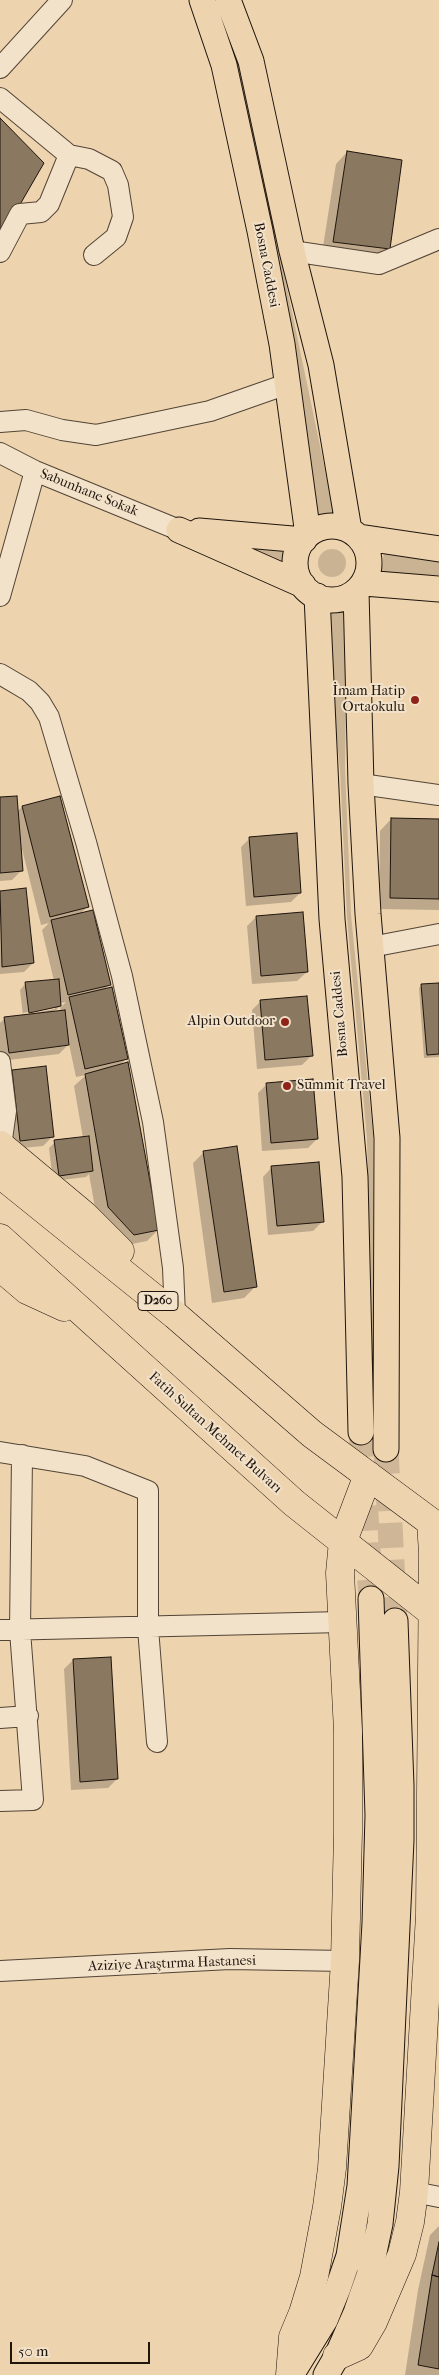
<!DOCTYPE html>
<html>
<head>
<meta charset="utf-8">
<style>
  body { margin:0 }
  #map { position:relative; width:439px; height:2375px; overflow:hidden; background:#edd3ae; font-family:"IM FELL French Canon",serif }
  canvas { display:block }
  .scale { position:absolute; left:10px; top:2342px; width:140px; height:22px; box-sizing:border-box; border:2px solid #1f150d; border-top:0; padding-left:6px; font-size:15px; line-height:18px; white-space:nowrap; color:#1f150d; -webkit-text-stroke:4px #f3e2ca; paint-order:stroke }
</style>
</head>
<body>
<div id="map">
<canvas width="439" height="2375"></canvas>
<div class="scale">50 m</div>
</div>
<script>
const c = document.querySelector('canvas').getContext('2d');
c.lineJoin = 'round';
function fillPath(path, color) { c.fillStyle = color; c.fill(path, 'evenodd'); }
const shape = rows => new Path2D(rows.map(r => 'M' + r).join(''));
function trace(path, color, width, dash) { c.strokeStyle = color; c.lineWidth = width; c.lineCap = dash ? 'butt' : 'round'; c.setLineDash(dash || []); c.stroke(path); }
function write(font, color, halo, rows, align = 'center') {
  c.font = font + ' "IM FELL French Canon",serif'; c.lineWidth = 4; c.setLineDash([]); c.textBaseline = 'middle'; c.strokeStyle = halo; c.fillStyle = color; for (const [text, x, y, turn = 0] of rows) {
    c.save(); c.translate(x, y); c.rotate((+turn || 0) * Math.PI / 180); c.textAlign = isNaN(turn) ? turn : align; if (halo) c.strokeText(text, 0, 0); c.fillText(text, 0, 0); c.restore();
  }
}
const green = shape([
  [215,0,240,63,334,513,316,515],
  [221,540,285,547,284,567],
  '318 563a14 14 0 1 1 28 0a14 14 0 1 1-28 0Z',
  [384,551,439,558,439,575,381,575],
  [325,610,347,611,345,768,351,915,373,1134,373,1422,367,1139,347,917,340,770]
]);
const shadow = shape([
  [347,152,389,248,378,260,322,253,336,164],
  [0,799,17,812,22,807,87,907,80,914,109,985,103,991,127,1058,119,1066,158,1230,147,1241,122,1246,97,1219,89,1174,86,1177,53,1181,49,1148,55,1142,83,1138,74,1086,86,1075,76,1077,69,1044,59,1054,0,1061,0,1023,5,1018,23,1016,20,990,26,983,54,981,42,930,49,923,41,925,21,845,21,871,12,880,0,881],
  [66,1002,60,1008,60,1003],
  [55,1006,55,1009,23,1015,23,1013],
  [60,1006,61,1012,53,1012,57,1009],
  [391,819,439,820,439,910,379,909,380,831],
  [250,838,300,893,291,902,246,906,241,847],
  [25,889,33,963,24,972,0,974,0,892],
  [256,917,307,972,297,981,252,984,247,926],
  [439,984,439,1057,424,1058,419,988,422,985],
  [261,1001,311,1056,302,1065,257,1069,252,1010],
  [13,1071,52,1137,43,1146,11,1149,4,1080],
  [267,1084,317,1139,308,1148,262,1151,258,1093],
  [204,1152,255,1287,244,1298,212,1303,193,1163],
  [272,1167,322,1222,313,1231,268,1235,263,1177],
  [73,1660,117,1779,108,1788,71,1790,64,1669],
  [439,2226,439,2375,405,2375,418,2290,430,2235]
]);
const building = shape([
  [0,118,44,163,0,239,0,118],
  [347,151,402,160,390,249,333,242,347,151],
  [17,796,23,871,0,873,0,797,17,796],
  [60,796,89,907,50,917,22,806,60,796],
  [391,818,439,819,439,899,390,898,391,818],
  [297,833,301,893,254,897,249,837,297,833],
  [26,888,34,963,2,967,0,891,26,888],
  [93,910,111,985,68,995,51,920,93,910],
  [303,912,308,972,261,976,256,916,303,912],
  [59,979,61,1006,29,1013,25,982,59,979],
  [439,983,439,1054,427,1055,421,984,439,983],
  [112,987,128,1059,85,1069,69,997,112,987],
  [307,996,313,1056,265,1060,260,1000,307,996],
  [65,1010,69,1045,9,1053,4,1017,65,1010],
  [128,1062,159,1230,134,1235,108,1207,85,1074,128,1062],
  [46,1066,54,1137,20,1141,12,1070,46,1066],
  [313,1079,318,1139,271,1143,266,1083,313,1079],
  [89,1136,93,1171,59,1176,54,1140,89,1136],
  [237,1146,257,1287,224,1292,203,1151,237,1146],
  [319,1162,324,1222,277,1226,271,1166,319,1162],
  [111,1657,118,1779,80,1782,73,1659,111,1657],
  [439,2242,439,2277,432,2275,439,2242],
  [432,2275,439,2277,439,2369,418,2365,432,2275]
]);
const majorTunnel = shape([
  [361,1432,371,1599],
  [386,1449,395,1621]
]);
const minor = shape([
  [0,68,62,0],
  [0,98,69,155,89,159,112,171,118,185,123,217,116,237,94,255],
  [292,251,379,264,439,239],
  [0,252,20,214,41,212,49,204,69,155],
  [0,422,26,420,62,430,96,435,210,411,287,384],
  [0,453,35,471,179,530],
  [0,596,35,471],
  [0,674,29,691,40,702,49,717,86,842,122,976,153,1122,173,1268,175,1315],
  [361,784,439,795],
  [371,947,439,934],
  [0,1062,6,1111,1,1146],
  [0,1452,85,1466,148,1491,148,1628,157,1742],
  [0,1630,342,1622],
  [0,1718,28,1716],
  [0,1801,33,1800,20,1631,22,1455],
  [0,1971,230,1959,345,1961],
  [414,2192,439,2197]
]);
const major = shape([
  [202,0,224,65,260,231,282,344,308,535],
  [228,0,251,61,292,251,321,365,349,530],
  '295 563a37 37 0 1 1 74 0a37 37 0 1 1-74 0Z',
  [179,530,303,585],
  [199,531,304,540],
  [359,537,439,549],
  [364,583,439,589],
  [356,591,361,784,368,914,387,1138,386,1449],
  [317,596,332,919,355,1177,361,1432],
  [291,2375,325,2320,338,2288,349,2256,360,2186,375,1923,378,1815,371,1599],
  [326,2375,337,2356,356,2313,369,2276,380,2224,386,2166,401,1840,401,1786,395,1621]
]);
const highway = shape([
  [0,1145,84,1215,120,1251],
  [0,1174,175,1315,312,1434,439,1528],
  [0,1238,294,1503,439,1618],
  [0,1267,27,1290,64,1307],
  [337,2356,359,2346,373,2322,402,2254,410,2222,414,2192,430,1915,433,1553,431,1522],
  [290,2375,293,2337,303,2313,314,2277,327,2207,332,2168,345,1961,348,1832,348,1731,340,1573,343,1541,368,1475]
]);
const markers = [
  [415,700,5,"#8f2418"],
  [285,1022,5,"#8f2418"],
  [287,1086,5,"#8f2418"]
];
const shields = [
  [158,1301,40]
];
const shieldNames = [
  ["D260",158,1301]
];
const streetNames = [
  ["Bosna Caddesi",266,265,79],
  ["Sabunhane Sokak",89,493,22],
  ["Bosna Caddesi",340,1014,-95],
  ["Fatih Sultan Mehmet Bulvarı",215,1433,42],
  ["Aziziye Araştırma Hastanesi",172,1964,-2]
];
const poiNames = [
  ["İmam Hatip",405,692],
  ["Ortaokulu",405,708],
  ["Alpin Outdoor",275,1022],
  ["Summit Travel",297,1086,"left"]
];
fillPath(green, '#cab393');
fillPath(shadow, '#0003');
fillPath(building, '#8a7861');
trace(building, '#1f150d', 1);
trace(majorTunnel, '#ceb696', 25, [25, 12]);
trace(minor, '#524435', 22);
trace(major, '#1f150d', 27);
trace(highway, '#1f150d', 29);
trace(minor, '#f3e2ca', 20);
trace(major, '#edd3ae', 25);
trace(highway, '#edd3ae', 28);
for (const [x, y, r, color] of markers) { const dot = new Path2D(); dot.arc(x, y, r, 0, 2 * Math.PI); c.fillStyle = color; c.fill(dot); trace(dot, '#f3e2ca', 2); }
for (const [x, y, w] of shields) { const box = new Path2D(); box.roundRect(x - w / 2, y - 9.5, w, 19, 4); c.fillStyle = '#f3e2ca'; c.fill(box); trace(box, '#1f150d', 1); }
write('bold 12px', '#1f150d', null, shieldNames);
write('14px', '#1f150d', '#f3e2ca', streetNames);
write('14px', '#1f150d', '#f3e2ca', poiNames, 'right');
</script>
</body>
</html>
